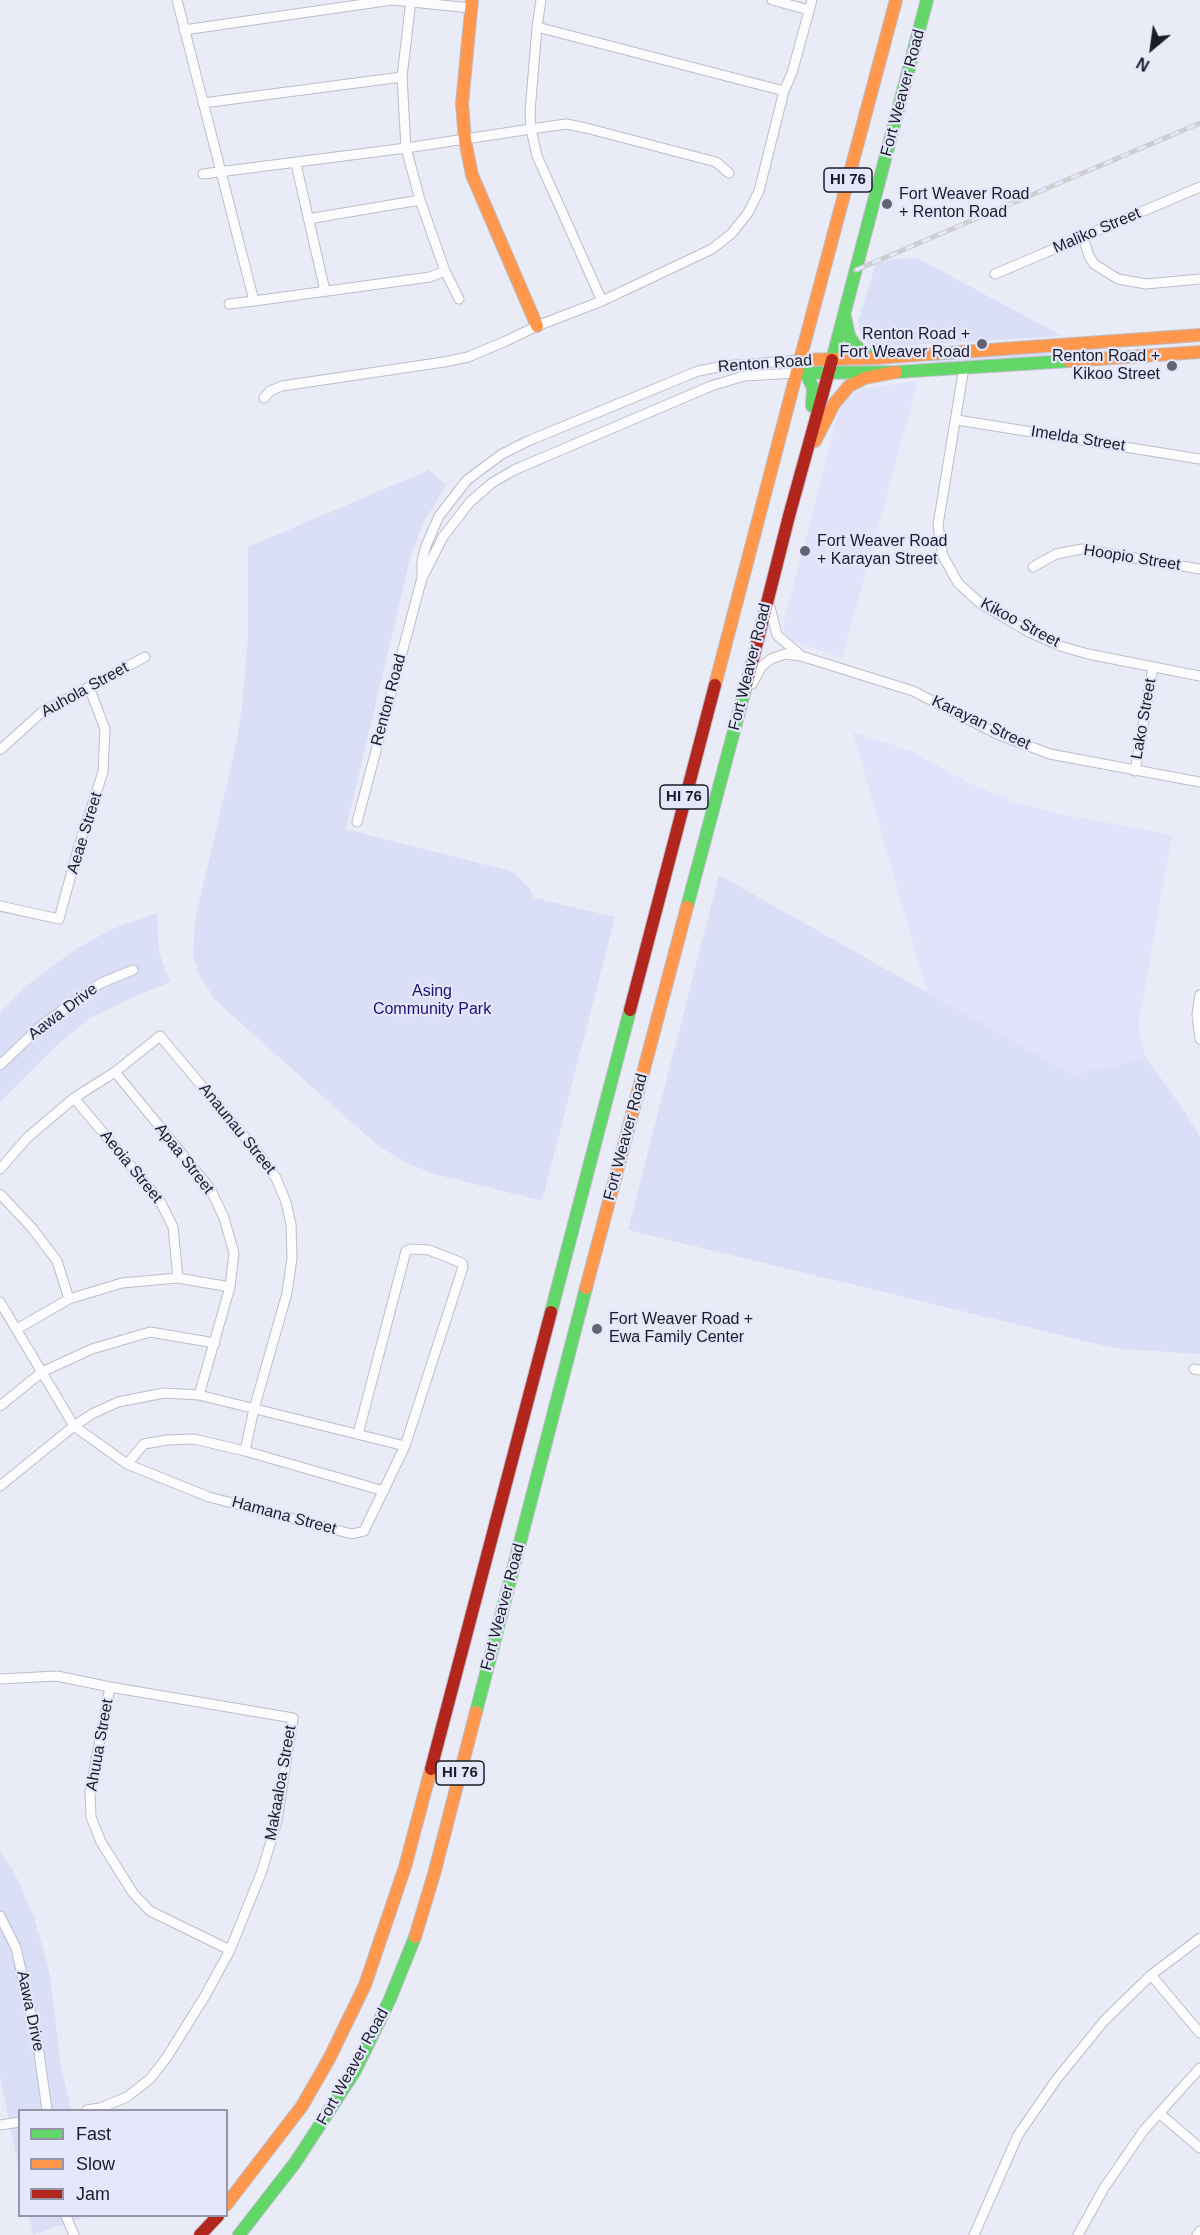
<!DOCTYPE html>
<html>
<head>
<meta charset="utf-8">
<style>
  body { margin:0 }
  #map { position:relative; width:1200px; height:2235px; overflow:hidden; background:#e9ebf6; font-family:Helvetica,sans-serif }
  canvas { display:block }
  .legend { position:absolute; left:18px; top:2109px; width:210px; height:108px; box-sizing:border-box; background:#e4e7fb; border:2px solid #9496a7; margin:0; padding:8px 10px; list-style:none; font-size:18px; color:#1b1c28 }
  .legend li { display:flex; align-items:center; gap:12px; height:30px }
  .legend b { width:30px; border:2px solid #9496a7 }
  .north { position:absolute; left:1122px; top:18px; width:60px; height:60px; -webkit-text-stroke:4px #e4e7fb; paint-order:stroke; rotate:209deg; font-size:16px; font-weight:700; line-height:24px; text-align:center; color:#1b1c28 }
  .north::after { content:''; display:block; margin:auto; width:21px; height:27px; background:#1b1c28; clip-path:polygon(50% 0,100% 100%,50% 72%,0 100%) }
</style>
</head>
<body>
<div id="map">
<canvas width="1200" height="2235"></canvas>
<ul class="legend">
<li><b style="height:8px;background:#63d668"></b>Fast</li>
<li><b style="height:8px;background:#ff974d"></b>Slow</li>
<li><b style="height:8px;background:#b3261e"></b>Jam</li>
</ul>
<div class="north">N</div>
</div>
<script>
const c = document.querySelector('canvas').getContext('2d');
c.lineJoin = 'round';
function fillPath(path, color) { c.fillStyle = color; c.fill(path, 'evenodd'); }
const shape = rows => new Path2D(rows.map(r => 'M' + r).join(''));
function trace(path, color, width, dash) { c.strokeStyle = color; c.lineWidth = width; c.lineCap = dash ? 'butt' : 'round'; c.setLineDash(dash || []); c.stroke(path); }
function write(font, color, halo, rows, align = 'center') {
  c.font = font + ' Helvetica,sans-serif'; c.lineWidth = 4.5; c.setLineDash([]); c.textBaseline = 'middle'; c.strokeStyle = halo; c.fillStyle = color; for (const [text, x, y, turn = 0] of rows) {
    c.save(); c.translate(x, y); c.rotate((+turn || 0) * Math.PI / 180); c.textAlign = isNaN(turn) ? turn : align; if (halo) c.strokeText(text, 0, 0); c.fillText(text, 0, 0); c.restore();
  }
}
const built = shape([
  [918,381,842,658,792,641,786,636,783,626,839,410,849,396,862,389],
  [853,732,911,751,971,784,1015,802,1059,814,1172,835,1138,1026,1146,1058,1073,1075,927,993]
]);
const green = shape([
  [917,258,1062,336,879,347,868,343,861,335,858,321,876,263,897,259],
  [1050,351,1048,357,903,366,981,355],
  [429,470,446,485,423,524,411,555,346,829,506,870,514,873,530,889,534,898,615,917,542,1201,434,1174,405,1162,377,1145,215,1000,199,974,193,954,195,920,237,741,242,707,248,637,248,547],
  [719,875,1073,1075,1146,1058,1181,1106,1200,1137,1200,1354,1118,1349,628,1230],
  [157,913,159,953,170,982,131,998,90,1018,56,1046,0,1102,0,1013,25,987,76,949,112,929],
  [0,1852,15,1874,34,1917,50,1975,61,2067,71,2110,20,2110,19,2171,0,2076],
  [29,2216,87,2216,33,2235]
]);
const street = shape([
  [177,0,254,301,430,277,445,271,420,200,406,148,531,129,530,112,537,27],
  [541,0,537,27,784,91,792,73,812,0],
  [772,0,809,10],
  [184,30,392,0,471,8],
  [203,103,402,77],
  [296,164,325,291],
  [203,174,406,148,402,77,411,0],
  [308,219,420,200],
  [1083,237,1089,256,1094,264,1118,279,1146,284,1200,279],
  [445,271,459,299],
  [995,274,1200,187],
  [602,301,712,249,732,233,748,213,759,191,784,91],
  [229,304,254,301],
  [964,367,938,525,943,556,958,583,981,604,1031,633,1060,646,1088,654,1200,676],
  [264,398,270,391,282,386,444,362,468,357,506,341,537,326,602,301,537,156,531,129,566,124,586,128,716,162,729,173],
  [957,420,1200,459],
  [1033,567,1056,554,1082,549,1200,569],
  [422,576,422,561,426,546,439,516,467,480,502,454,528,441,698,371,724,366,800,360],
  [770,607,777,635,799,654],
  [752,684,762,666,771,659,785,654,801,656,913,691,997,734,1050,754,1200,782],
  [0,750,42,712,145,657],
  [1135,771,1153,667],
  [357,822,422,578,443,537,470,502,492,483,514,470,711,386,744,376,796,373],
  [0,906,59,919,78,849,103,772,105,729,89,687],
  [1200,995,1197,1015,1200,1039],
  [0,1065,43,1024,101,983,133,970],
  [115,1072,210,1188,224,1218,234,1253,230,1287,199,1395],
  [74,1098,160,1201,173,1227,178,1278],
  [0,1169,27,1138,74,1098,115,1072,160,1036,258,1153,276,1178,286,1202,291,1224,292,1258,287,1293,254,1409,245,1451],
  [0,1194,32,1228,57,1261,69,1299],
  [0,1302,74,1426,127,1464,209,1497,352,1534,364,1531,405,1446,463,1267,462,1263,429,1250,411,1249,406,1251,358,1434],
  [17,1329,69,1299,122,1283,178,1278,230,1287],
  [1194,1369,1200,1370],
  [0,1406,42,1372,92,1349,150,1332,215,1343],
  [127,1464,144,1444,167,1440,194,1439,245,1451,384,1491],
  [0,1486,74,1426,92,1414,118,1402,164,1393,199,1395,405,1446],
  [0,1679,57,1676,110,1687,293,1718,277,1821,262,1871,230,1950,205,1996,167,2057,150,2079,127,2097,100,2108,87,2110],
  [110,1687,90,1792,91,1817,101,1842,133,1893,150,1911,230,1950],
  [0,1916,16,1948,38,2046,47,2110],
  [1151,1975,1200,2033],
  [1159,2113,1200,2148],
  [0,2125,20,2122],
  [66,2216,74,2235],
  [974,2235,1018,2135,1056,2080,1104,2021,1151,1975,1200,1938],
  [1078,2235,1104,2188,1144,2130,1200,2068],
  [1197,2235,1200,2231]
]);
const fast = shape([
  [845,317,849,336,855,345,864,353,875,358],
  [800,360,813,388,812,406],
  [832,360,927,0],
  [800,373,896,372,1069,361],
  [687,907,747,682],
  [551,1312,630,1010],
  [476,1712,586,1288],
  [239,2235,295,2163,355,2071,390,1999,415,1937]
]);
const slow = shape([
  [472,0,462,104,465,140,472,175,537,326],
  [800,360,875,358,1200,335],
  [800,360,896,0],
  [1069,361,1200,352],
  [815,441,834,404,849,386,865,378,896,372],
  [715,685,800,360],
  [586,1288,687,907],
  [415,1937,434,1874,476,1712],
  [226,2205,302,2106,329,2059,365,1985,405,1867,431,1769]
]);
const jam = shape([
  [747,682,789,516,832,360],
  [630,1010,715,685],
  [431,1769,551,1312],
  [200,2235,218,2216]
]);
const rail = shape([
  [856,270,1200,123]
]);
const markers = [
  [887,204,6,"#636470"],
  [982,344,6,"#636470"],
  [1172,366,6,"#636470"],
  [805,551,6,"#636470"],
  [597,1329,6,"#636470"]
];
const shields = [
  [848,180,48],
  [684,797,48],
  [460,1773,48]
];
const shieldNames = [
  ["HI 76",848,180],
  ["HI 76",684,797],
  ["HI 76",460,1773]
];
const streetNames = [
  ["Fort Weaver Road",903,93,-75],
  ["Maliko Street",1097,231,-23],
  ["Renton Road",765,364,-4],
  ["Imelda Street",1078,439,9],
  ["Hoopio Street",1132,558,9],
  ["Kikoo Street",1020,623,28],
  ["Fort Weaver Road",750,667,-76],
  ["Auhola Street",85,690,-29],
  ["Renton Road",389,700,-75],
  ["Lako Street",1144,719,-80],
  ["Karayan Street",981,723,25],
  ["Aeae Street",85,833,-73],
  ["Aawa Drive",63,1012,-37],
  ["Anaunau Street",237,1129,51],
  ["Fort Weaver Road",626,1137,-75],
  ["Apaa Street",184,1159,52],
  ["Aeoia Street",131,1167,51],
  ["Hamana Street",284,1516,15],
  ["Fort Weaver Road",503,1607,-75],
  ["Ahuua Street",100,1745,-80],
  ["Makaaloa Street",281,1783,-80],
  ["Aawa Drive",30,2011,78],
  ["Fort Weaver Road",353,2067,-61]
];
const poiNames = [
  ["Fort Weaver Road",899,195],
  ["+ Renton Road",899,213],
  ["Renton Road +",970,335,"right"],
  ["Fort Weaver Road",970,353,"right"],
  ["Renton Road +",1160,357,"right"],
  ["Kikoo Street",1160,375,"right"],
  ["Fort Weaver Road",817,542],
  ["+ Karayan Street",817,560],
  ["Fort Weaver Road +",609,1320],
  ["Ewa Family Center",609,1338]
];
const parkNames = [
  ["Asing",432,992],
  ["Community Park",432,1010]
];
fillPath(built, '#e0e3fa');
fillPath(green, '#dbdef7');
trace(street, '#bcbdc9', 11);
trace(fast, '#bcbdc9', 14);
trace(slow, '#bcbdc9', 14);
trace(jam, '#bcbdc9', 14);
trace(street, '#fcfcfe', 9);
trace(fast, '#63d668', 12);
trace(slow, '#ff974d', 12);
trace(jam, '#b3261e', 12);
trace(rail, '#ceced1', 5);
trace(rail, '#e4e7fb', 3, [9]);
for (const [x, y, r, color] of markers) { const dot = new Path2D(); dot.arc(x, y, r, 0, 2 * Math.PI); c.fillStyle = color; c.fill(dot); trace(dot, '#e4e7fb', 2); }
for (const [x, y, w] of shields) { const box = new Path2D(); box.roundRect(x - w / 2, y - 12, w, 24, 4.5); c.fillStyle = '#e4e7fb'; c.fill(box); trace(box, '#1b1c28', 1.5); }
write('bold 15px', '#1b1c28', null, shieldNames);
write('16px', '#1b1c28', '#e4e7fb', streetNames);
write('16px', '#1b1c28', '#e4e7fb', poiNames, 'left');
write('16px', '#230d71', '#e4e7fb', parkNames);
</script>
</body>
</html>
